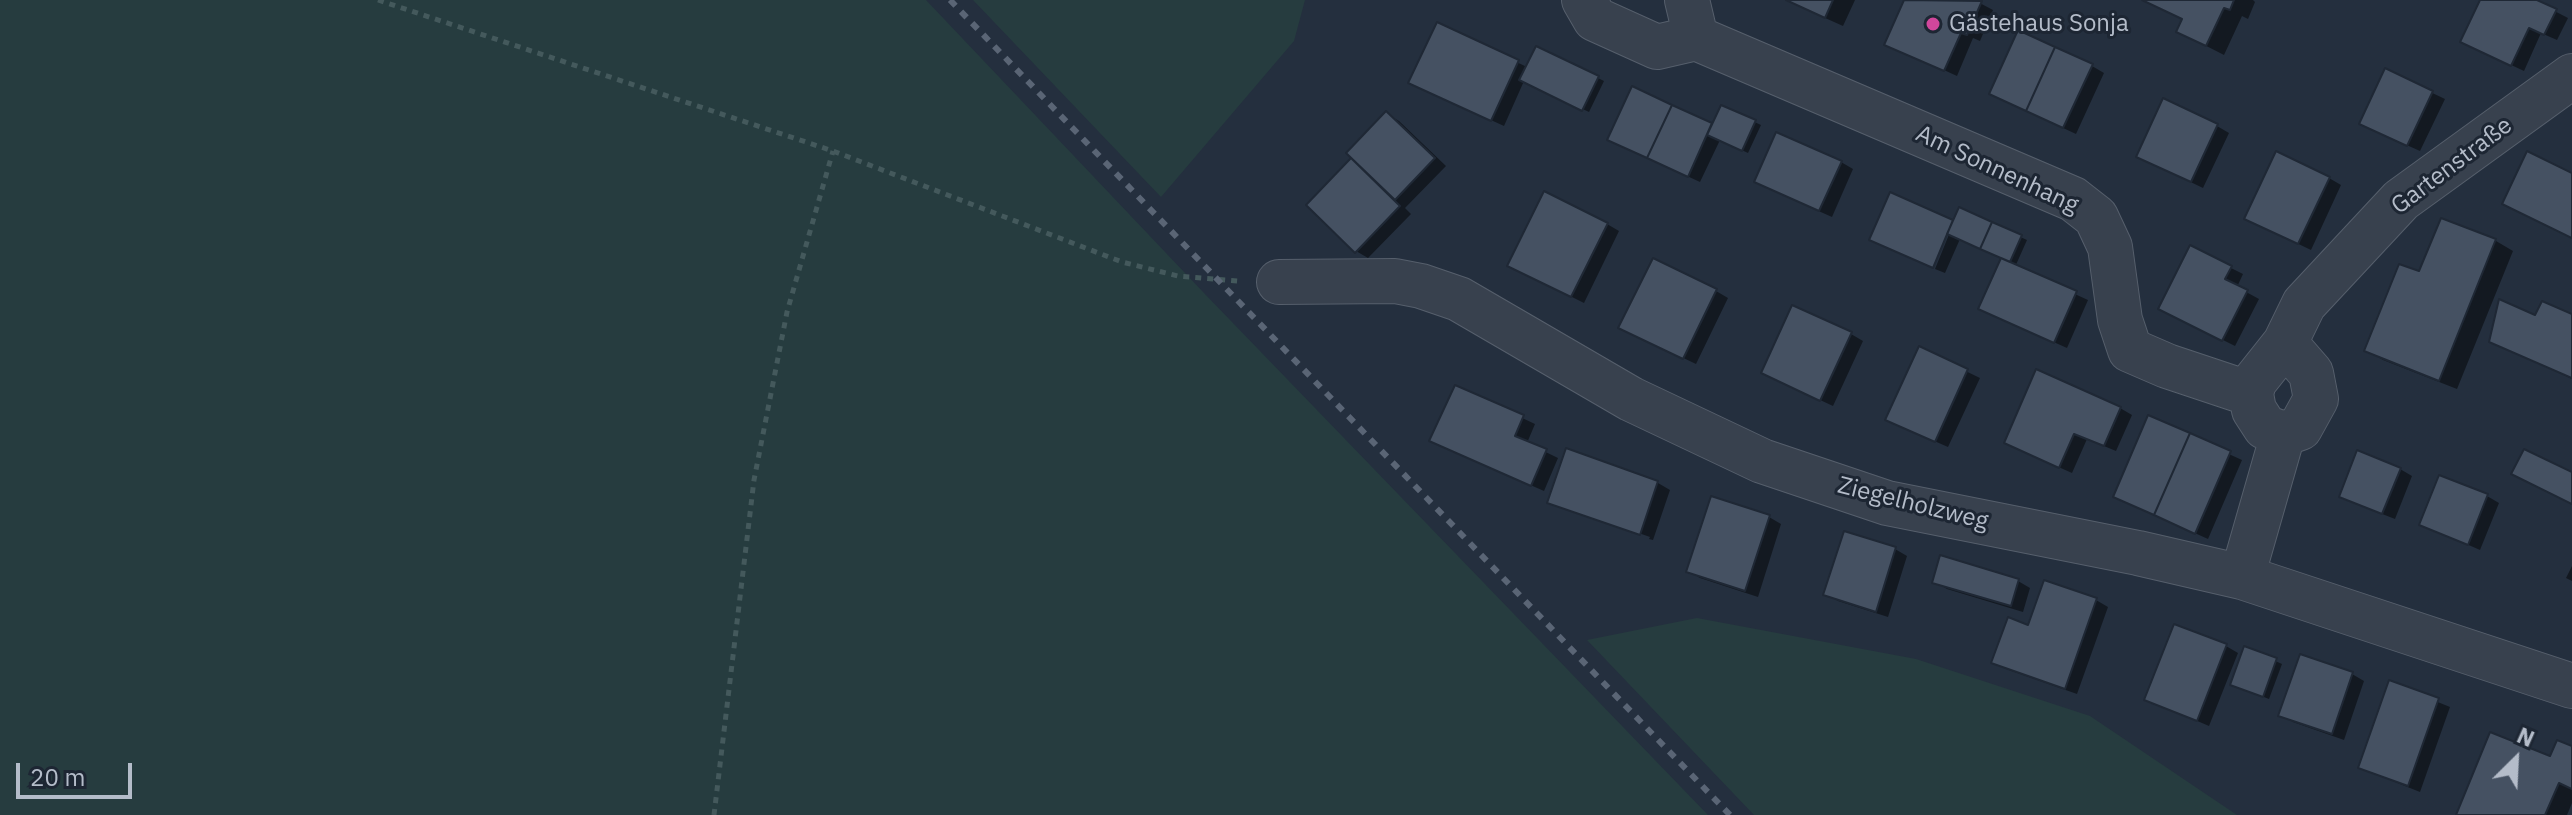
<!DOCTYPE html>
<html>
<head>
<meta charset="utf-8">
<style>
  body { margin:0 }
  #map { position:relative; width:2572px; height:815px; overflow:hidden; background:#242f3e; font-family:"IBM Plex Sans",sans-serif }
  canvas { display:block }
  .north { position:absolute; left:2476px; top:719px; width:80px; height:80px; -webkit-text-stroke:6px #1d2633; paint-order:stroke; rotate:24deg; font-size:22px; font-weight:700; line-height:32px; text-align:center; color:#b4bcc9 }
  .north::after { content:''; display:block; margin:auto; width:28px; height:36px; background:#b4bcc9; clip-path:polygon(50% 0,100% 100%,50% 72%,0 100%) }
  .scale { position:absolute; left:16px; top:763px; width:116px; height:36px; box-sizing:border-box; border:4px solid #b4bcc9; border-top:0; padding-left:10px; font-size:24px; line-height:28px; white-space:nowrap; color:#b4bcc9; -webkit-text-stroke:6px #1d2633; paint-order:stroke }
</style>
</head>
<body>
<div id="map">
<canvas width="2572" height="815"></canvas>
<div class="north">N</div>
<div class="scale">20 m</div>
</div>
<script>
const c = document.querySelector('canvas').getContext('2d');
c.lineJoin = 'round';
function fillPath(path, color) { c.fillStyle = color; c.fill(path, 'evenodd'); }
const shape = rows => new Path2D(rows.map(r => 'M' + r).join(''));
function trace(path, color, width, dash) { c.strokeStyle = color; c.lineWidth = width; c.lineCap = dash ? 'butt' : 'round'; c.setLineDash(dash || []); c.stroke(path); }
function write(font, color, halo, rows, align = 'center') {
  c.font = font + ' "IBM Plex Sans",sans-serif'; c.lineWidth = 6; c.setLineDash([]); c.textBaseline = 'middle'; c.strokeStyle = halo; c.fillStyle = color; for (const [text, x, y, turn = 0] of rows) {
    c.save(); c.translate(x, y); c.rotate((+turn || 0) * Math.PI / 180); c.textAlign = isNaN(turn) ? turn : align; if (halo) c.strokeText(text, 0, 0); c.fillText(text, 0, 0); c.restore();
  }
}
const green = shape([
  [0,0,926,0,1203,292,1708,815,0,815],
  [973,0,1305,0,1294,41,1161,197],
  [1697,618,1916,659,2090,716,2237,815,1754,815,1587,640]
]);
const shadow = shape([
  [1785,0,1855,0,1843,26],
  [1907,0,1974,0,1993,10,1980,41,1973,38,1957,76,1887,44],
  [2142,0,2253,0,2255,2,2248,19,2242,16,2224,55,2179,32,2184,20],
  [2482,0,2533,0,2568,18,2557,40,2541,33,2524,71,2475,48],
  [1438,25,1527,67,1537,48,1604,81,1589,112,1524,81,1504,126,1423,89],
  [2092,66,2104,73,2076,134,2003,100],
  [2386,71,2445,99,2420,151,2373,130],
  [1633,89,1713,126,1722,107,1761,125,1748,153,1720,140,1700,182,1622,146],
  [1387,114,1399,121,1446,166,1405,208,1411,214,1368,258,1356,251,1308,205,1354,158],
  [2217,126,2229,133,2203,188,2151,163],
  [1841,162,1853,169,1832,217,1769,189],
  [2329,178,2341,185,2311,250,2259,225],
  [1891,195,1953,222,1960,210,2027,240,2015,267,2088,300,2067,348,1993,315,2003,258,1960,239,1945,273,1935,269,1950,232],
  [2442,220,2496,241,2513,251,2457,389,2383,360,2366,350,2420,274],
  [1607,224,1619,231,1584,303,1522,272],
  [2231,268,2243,274,2237,287,2259,299,2235,346,2173,315],
  [1716,291,1728,298,1696,364,1633,334],
  [2572,316,2572,379,2491,341],
  [1851,334,1863,341,1833,406,1775,379],
  [1920,349,1980,378,1948,447,1900,426],
  [1456,387,1535,424,1527,443,1558,458,1544,491,1444,447],
  [2120,408,2132,415,2116,451,2087,439,2072,473,2018,449],
  [2149,418,2242,460,2208,539,2115,497],
  [1567,451,1658,483,1670,490,1653,540,1649,539,1650,537,1559,505,1559,508,1549,502],
  [2400,469,2412,476,2395,519,2354,503],
  [2487,496,2499,503,2480,550,2421,524],
  [1769,517,1781,524,1758,597,1700,578,1688,571],
  [1895,549,1907,556,1888,617,1838,601,1826,594],
  [2572,566,2572,581,2566,578],
  [2018,581,2030,588,2023,612,1947,589,1935,582],
  [2096,600,2108,607,2077,694,2006,669,1994,662,2029,627],
  [2226,646,2238,653,2209,726,2146,699],
  [2246,648,2282,664,2269,699,2238,687],
  [2352,674,2364,681,2344,740,2293,722,2281,715],
  [2391,683,2450,707,2420,792,2360,768],
  [2572,748,2572,803,2567,815,2458,815]
]);
const building = shape([
  [1786,0,1833,0,1825,18,1786,0],
  [1904,0,1982,1,1967,35,1961,33,1944,71,1884,45,1904,0],
  [2142,0,2234,0,2230,10,2224,8,2206,46,2176,32,2182,19,2142,0],
  [2480,0,2537,0,2557,9,2544,35,2529,28,2511,66,2460,42,2480,0],
  [1437,22,1519,60,1491,121,1408,83,1437,22],
  [2018,30,2055,47,2026,111,1989,94,2018,30],
  [1536,46,1599,76,1582,111,1519,80,1536,46],
  [2055,47,2093,64,2063,128,2026,111,2055,47],
  [2385,68,2433,91,2407,146,2359,124,2385,68],
  [1632,86,1672,105,1647,158,1607,140,1632,86],
  [2163,98,2218,124,2191,182,2136,157,2163,98],
  [1672,105,1712,123,1688,177,1647,158,1672,105],
  [1721,105,1756,120,1742,151,1707,135,1721,105],
  [1386,111,1435,158,1395,200,1346,153,1386,111],
  [1776,132,1842,161,1819,211,1754,182,1776,132],
  [2276,151,2330,177,2298,244,2244,219,2276,151],
  [2527,151,2572,173,2572,238,2502,204,2527,151],
  [1351,158,1400,206,1355,253,1306,205,1351,158],
  [1544,191,1608,223,1571,297,1507,266,1544,191],
  [1890,192,1953,220,1933,268,1869,240,1890,192],
  [1959,207,1992,222,1980,249,1947,234,1959,207],
  [2441,218,2496,239,2439,381,2364,351,2399,264,2419,271,2441,218],
  [1992,222,2022,235,2010,262,1980,249,1992,222],
  [2190,245,2232,266,2225,279,2248,290,2222,341,2158,309,2190,245],
  [1653,258,1717,289,1683,359,1618,328,1653,258],
  [2001,258,2077,291,2054,343,1978,309,2001,258],
  [2499,299,2535,315,2542,301,2572,314,2572,378,2489,342,2499,299],
  [1792,305,1852,332,1820,401,1761,373,1792,305],
  [1919,346,1968,369,1935,442,1885,420,1919,346],
  [2036,369,2121,407,2104,446,2074,434,2059,468,2004,443,2036,369],
  [1455,385,1524,415,1515,436,1547,449,1531,486,1429,441,1455,385],
  [2148,415,2190,433,2154,515,2113,497,2148,415],
  [2190,433,2231,451,2195,534,2154,515,2190,433],
  [1566,448,1658,481,1640,535,1547,503,1566,448],
  [2524,449,2572,472,2572,504,2511,474,2524,449],
  [2357,450,2401,468,2382,514,2339,497,2357,450],
  [2439,475,2488,494,2468,545,2419,525,2439,475],
  [1711,496,1770,515,1745,591,1686,572,1711,496],
  [1844,531,1896,547,1876,612,1823,595,1844,531],
  [1940,555,2019,579,2011,606,1932,583,1940,555],
  [2044,580,2097,598,2065,689,1991,663,2008,617,2028,625,2044,580],
  [2174,624,2227,644,2197,721,2144,700,2174,624],
  [2244,646,2277,658,2263,697,2230,685,2244,646],
  [2300,654,2353,672,2332,734,2278,716,2300,654],
  [2389,680,2439,698,2408,786,2358,768,2389,680],
  [2490,732,2550,756,2557,740,2572,746,2572,789,2559,783,2545,815,2456,815,2490,732]
]);
const path = shape([
  [378,0,833,151,1122,262,1178,276,1238,281],
  [714,815,754,480,787,312,833,151]
]);
const minor = shape([
  [1584,0,1595,19,1657,47,1696,38],
  [1687,0,1696,38,2073,199,2096,217,2110,247,2120,320,2130,350,2167,366,2251,394],
  [1279,282,1395,281,1421,286,1459,299,1631,399,1762,461,1887,503,2138,553,2242,577,2572,686],
  [2285,343,2311,373,2316,399,2300,428,2283,434,2265,427,2254,410,2251,394,2254,382,2285,343,2304,304,2401,200,2572,76],
  [2242,577,2283,434]
]);
const rail = shape([
  [950,0,1730,815]
]);
const markers = [
  [1933,24,8,"#d1479c"]
];
const poiNames = [
  ["Gästehaus Sonja",1949,24]
];
const streetNames = [
  ["Gartenstraße",2452,166,-37],
  ["Am Sonnenhang",1997,170,25],
  ["Ziegelholzweg",1913,504,14]
];
fillPath(green, '#263c3f');
fillPath(shadow, '#0007');
fillPath(building, '#455162');
trace(building, '#1f2835', 2);
trace(minor, '#565f6c', 46);
trace(path, '#44595c', 5, [6, 6]);
trace(minor, '#38414e', 44);
trace(rail, '#5a6575', 6, [8, 8]);
for (const [x, y, r, color] of markers) { const dot = new Path2D(); dot.arc(x, y, r, 0, 2 * Math.PI); c.fillStyle = color; c.fill(dot); trace(dot, '#1d2633', 3); }
write('24px', '#b4bcc9', '#1d2633', poiNames, 'left');
write('24px', '#b4bcc9', '#1d2633', streetNames);
</script>
</body>
</html>
